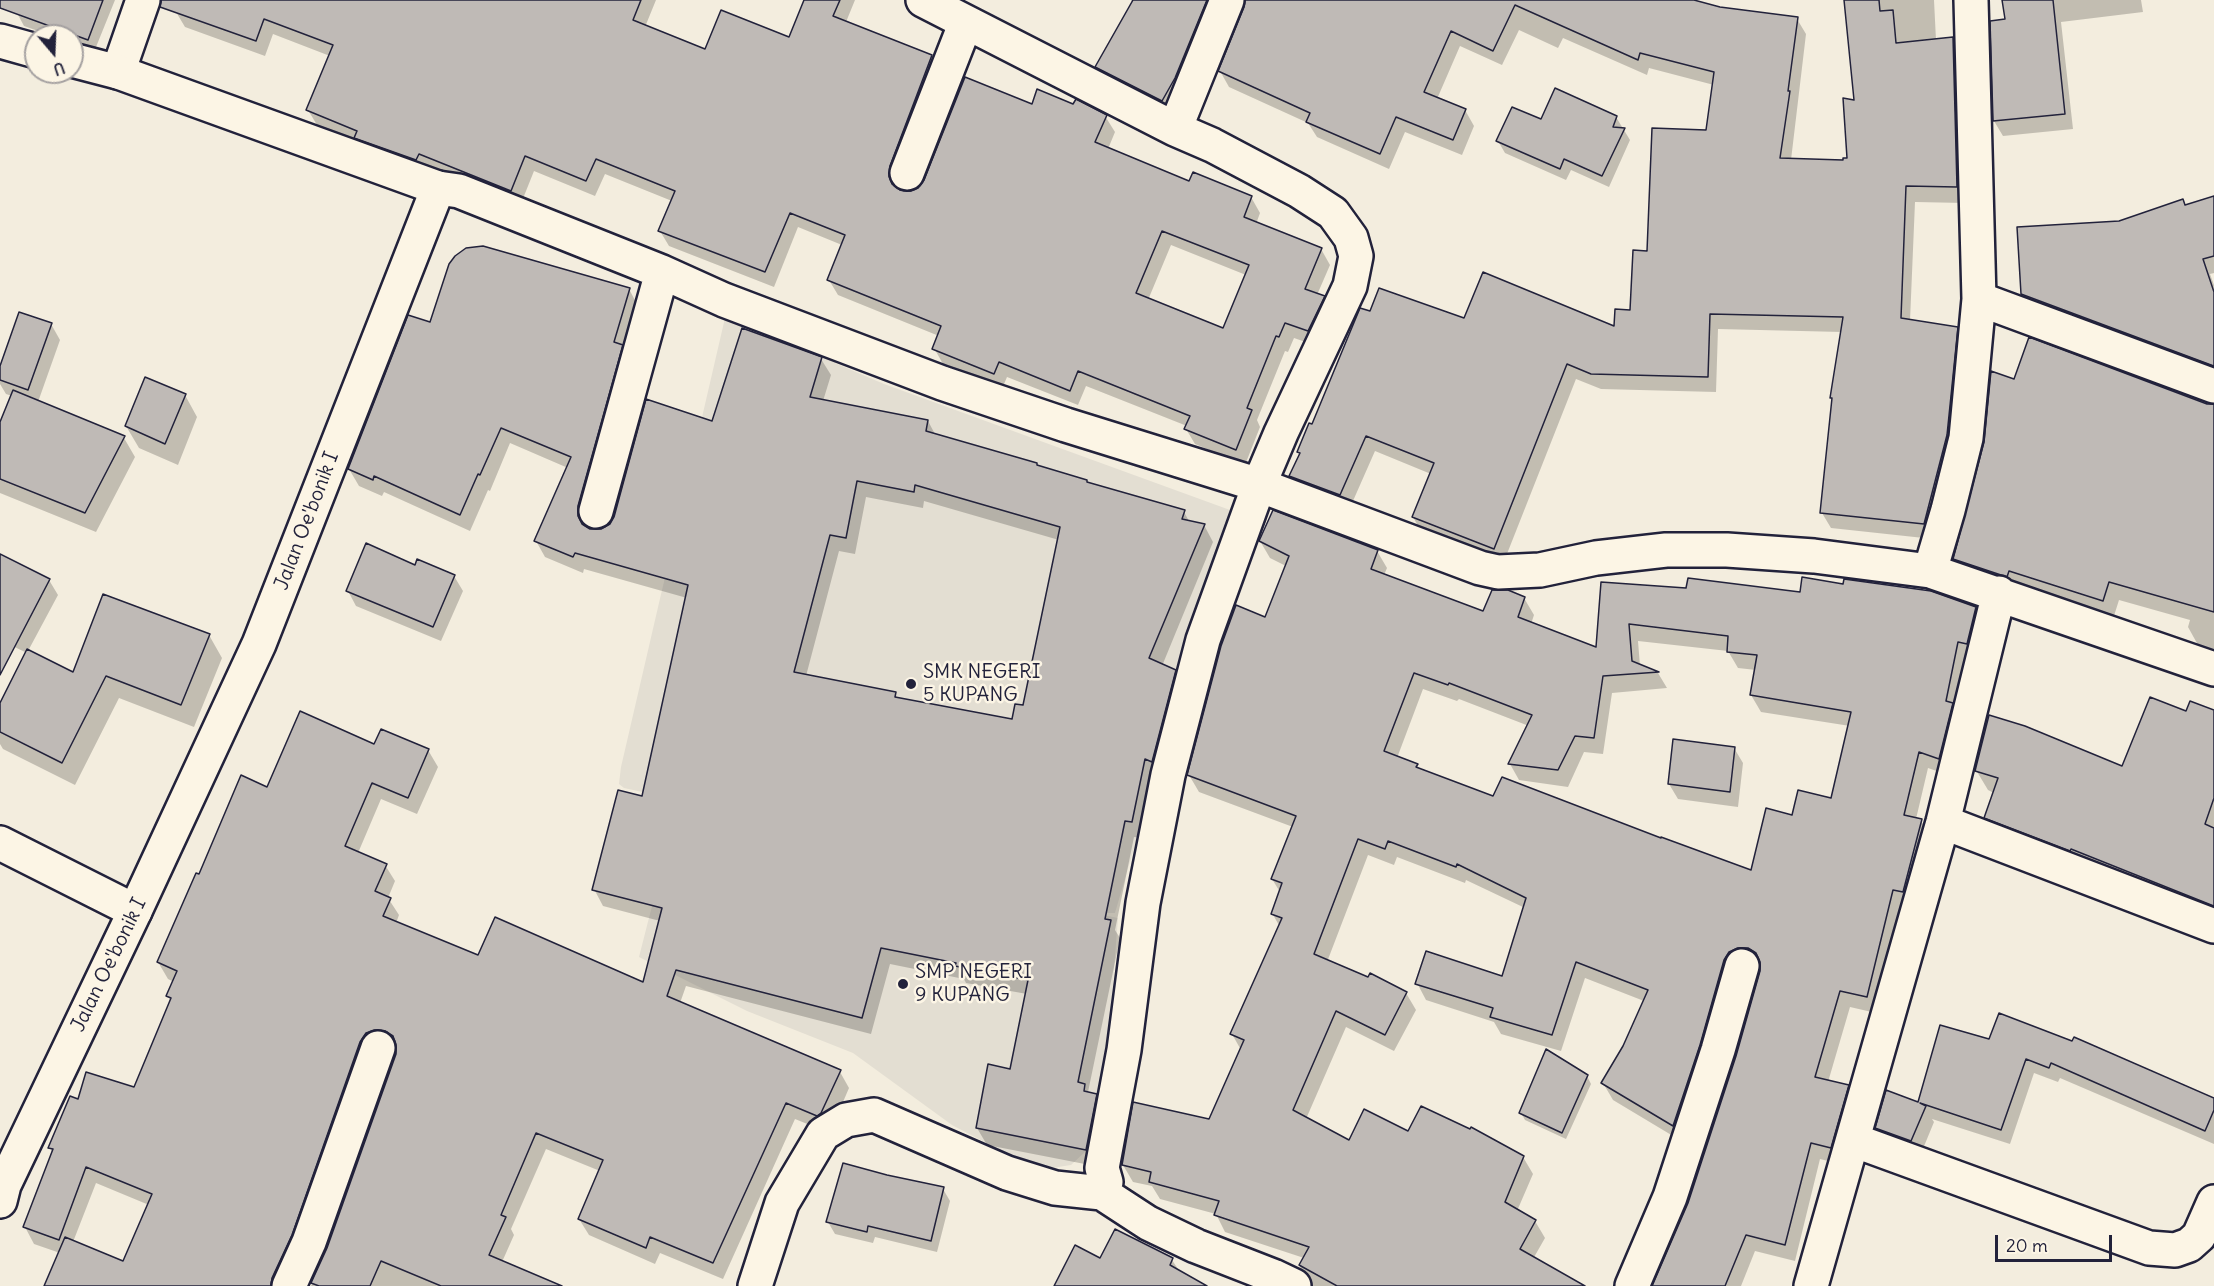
<!DOCTYPE html>
<html>
<head>
<meta charset="utf-8">
<style>
  body { margin:0 }
  #map { position:relative; width:2214px; height:1286px; overflow:hidden; background:#f3edde; font-family:Delius,sans-serif }
  canvas { display:block }
  .north { position:absolute; left:24px; top:24px; width:60px; height:60px; box-sizing:border-box; background:#fcf5e5; border:2px solid #a5a1a1; border-radius:50%; rotate:161deg; font-size:16px; font-weight:700; line-height:24px; text-align:center; color:#22223b }
  .north::after { content:''; display:block; margin:auto; width:21px; height:27px; background:#22223b; clip-path:polygon(50% 0,100% 100%,50% 72%,0 100%) }
  .scale { position:absolute; left:1995px; top:1235px; width:117px; height:27px; box-sizing:border-box; border:3px solid #22223b; border-top:0; padding-left:8px; font-size:18px; line-height:21px; white-space:nowrap; color:#22223b; -webkit-text-stroke:4px #fcf5e5; paint-order:stroke }
</style>
</head>
<body>
<div id="map">
<canvas width="2214" height="1286"></canvas>
<div class="north">U</div>
<div class="scale">20 m</div>
</div>
<script>
const c = document.querySelector('canvas').getContext('2d');
c.lineJoin = 'round';
function fillPath(path, color) { c.fillStyle = color; c.fill(path, 'evenodd'); }
const shape = rows => new Path2D(rows.map(r => 'M' + r).join(''));
function trace(path, color, width, dash) { c.strokeStyle = color; c.lineWidth = width; c.lineCap = dash ? 'butt' : 'round'; c.setLineDash(dash || []); c.stroke(path); }
function write(font, color, halo, rows, align = 'center') {
  c.font = font + ' Delius,sans-serif'; c.lineWidth = 5; c.setLineDash([]); c.textBaseline = 'middle'; c.strokeStyle = halo; c.fillStyle = color; for (const [text, x, y, turn = 0] of rows) {
    c.save(); c.translate(x, y); c.rotate((+turn || 0) * Math.PI / 180); c.textAlign = isNaN(turn) ? turn : align; if (halo) c.strokeText(text, 0, 0); c.fillText(text, 0, 0); c.restore();
  }
}
const built = shape([
  [725,318,835,350,835,363,884,384,1230,510,1206,602,1115,913,1096,913,970,888,1118,918,1103,1114,1098,1140,1071,1165,1038,1170,952,1125,853,1053,747,1011,639,957,679,800,624,788,619,784,621,767]
]);
const shadow = shape([
  [22,0,115,0,94,52,72,43,72,36,52,36,24,26,17,13],
  [180,0,656,0,645,27,706,51,789,39,806,0,855,0,846,22,931,56,940,72,898,183,897,190,911,193,919,189,1032,106,1105,116,1115,132,1108,149,1190,183,1251,197,1260,213,1256,224,1321,249,1330,265,1317,295,1324,297,1333,313,1317,346,1294,338,1288,352,1285,351,1257,420,1260,427,1245,465,1195,444,1186,429,1187,426,1086,386,1078,405,1007,377,1002,389,943,364,934,348,939,336,838,295,829,280,842,245,798,227,774,287,669,246,660,231,672,201,605,174,595,196,534,171,520,206,317,125,308,110,330,56,273,34,265,56,185,27,176,12],
  [1171,245,1246,275,1224,330,1148,300],
  [1131,0,1226,0,1171,116,1105,82,1096,67,1133,3],
  [1247,0,1688,0,1719,8,1797,19,1806,34,1791,160,1844,162,1848,160,1856,102,1846,0,1934,0,1936,40,1952,39,1961,54,1965,203,1915,202,1910,321,1957,328,1966,344,1933,539,1831,528,1822,513,1834,402,1831,398,1842,332,1718,329,1716,392,1601,389,1576,379,1503,564,1422,533,1413,517,1431,474,1375,451,1349,510,1300,492,1291,476,1301,456,1298,452,1371,313,1616,328,1632,311,1649,252,1707,132,1714,85,1649,68,1647,75,1563,38,1558,48,1519,30,1502,65,1460,46,1437,99,1465,110,1474,126,1462,155,1405,132,1389,169,1317,137,1308,123,1229,87,1220,71],
  [2004,0,2141,0,2143,12,2061,22,2073,129,2003,136,1994,121,1992,22,2007,20],
  [1616,117,1630,140,1609,187,1571,170,1566,180,1505,153,1498,141],
  [2214,198,2214,273,2210,274,2214,285,2214,378,2031,309,2022,294,2185,207],
  [629,289,638,306,587,524,587,528,590,530,602,530,611,525,713,423,821,359,831,375,823,401,928,421,936,436,1086,481,1088,484,1184,512,1190,523,1204,525,1213,542,1162,666,1175,672,1184,688,1142,838,1134,837,1115,930,1120,938,1088,1092,1096,1095,1105,1112,1095,1166,987,1145,977,1128,1011,1070,1027,994,966,983,964,979,890,964,871,1034,686,986,680,1003,840,1072,849,1088,831,1130,827,1132,795,1119,723,1279,660,1253,655,1264,589,1235,579,1219,600,1171,546,1149,511,1229,514,1235,502,1262,558,1286,311,1286,328,1249,397,1055,398,1048,396,1047,384,1046,285,1286,46,1286,60,1253,34,1244,25,1227,53,1153,50,1148,79,1101,135,1089,171,1001,168,996,174,982,168,979,158,962,199,876,268,789,375,746,428,750,438,767,417,814,381,799,358,853,385,865,395,881,388,898,399,915,396,923,479,957,644,984,660,921,603,906,594,889,643,798,687,598,584,569,583,573,545,557,536,541,568,468,510,443,490,491,488,490,470,531,384,492,382,496,359,486,349,469,431,324],
  [866,497,923,508,924,501,1059,540,1024,707,1013,721,898,699,895,694,806,676,839,551,855,554],
  [96,1183,149,1205,124,1263,73,1242],
  [51,324,60,340,38,402,124,438,135,457,96,532,0,493,0,426,12,396,6,394,0,384,0,370],
  [2015,381,2214,406,2214,650,2198,645,2188,627,2190,620,2119,600,2113,619,1965,577,1955,559],
  [185,395,197,417,178,465,139,448,126,426],
  [1260,541,1377,551,1387,568,1384,575,1484,613,1524,598,1534,615,1531,624,1597,649,1603,584,1801,594,1975,608,1985,625,1948,775,1928,768,1916,819,1921,821,1931,837,1876,1013,1850,1007,1828,1082,1848,1087,1857,1104,1840,1164,1820,1159,1795,1261,1755,1251,1741,1286,1654,1286,1689,1203,1737,1056,1762,967,1757,964,1683,1142,1613,1100,1603,1083,1624,1047,1644,1001,1585,978,1561,1051,1501,1034,1494,1022,1426,1000,1417,983,1503,978,1525,908,1466,880,1465,883,1397,857,1394,865,1368,855,1327,962,1406,993,1416,1010,1394,1051,1346,1027,1306,1119,1349,1142,1408,1133,1523,1157,1533,1174,1517,1211,1535,1221,1545,1238,1533,1259,1582,1286,1312,1286,1300,1267,1304,1258,1225,1232,1216,1214,1160,1199,1152,1186,1133,1182,1123,1165,1210,1121,1241,1050,1232,1034,1280,927,1272,913,1280,892,1272,879,1293,827,1199,792,1189,775,1266,618,1286,566,1270,558],
  [1638,641,1728,651,1738,668,1756,670,1751,695,1761,712,1850,726,1832,800,1793,816,1752,872,1493,797,1419,770,1417,765,1397,758,1423,689,1457,701,1459,699,1529,726,1510,764,1519,780,1568,787,1584,752,1603,754,1612,693,1667,688,1658,673,1640,666],
  [0,555,49,580,58,595,28,651,74,674,209,635,222,658,194,727,119,698,75,785,3,749,0,744,0,707,27,653,0,640],
  [415,566,454,576,463,591,441,641,356,606,348,591],
  [2214,712,2214,922,1997,838,1986,818,1994,793,1988,790,1976,770,2123,768,2187,713],
  [1734,748,1743,763,1738,807,1678,799,1669,784],
  [1941,1027,2214,1100,2214,1144,2060,1078,2058,1082,2034,1073,2010,1144,1932,1119,1934,1122,1920,1156,1886,1143,1877,1128,1919,1104],
  [1587,1076,1591,1084,1566,1139,1525,1120,1521,1113],
  [943,1189,950,1201,937,1252,875,1237,873,1243,835,1234,828,1222],
  [1100,1260,1172,1260,1180,1272,1204,1286,1056,1286]
]);
const building = shape([
  [0,0,103,0,88,40,0,8,0,0],
  [161,0,641,0,633,20,705,49,721,10,789,37,804,0,840,0,833,16,932,55,890,166,889,176,892,184,900,190,910,191,918,188,924,180,965,77,1032,104,1037,89,1073,104,1076,99,1107,115,1095,142,1189,181,1193,172,1252,196,1244,217,1322,248,1305,289,1325,296,1308,331,1285,323,1279,337,1276,336,1247,408,1252,410,1236,450,1184,429,1190,416,1078,371,1070,391,999,362,994,374,932,349,941,326,827,280,845,235,790,213,765,272,658,231,675,191,596,159,586,181,525,156,511,191,419,154,416,160,354,138,357,131,306,110,333,45,264,19,256,41,160,7,161,0],
  [1162,231,1249,265,1223,328,1136,293,1162,231],
  [1133,0,1207,0,1175,78,1162,101,1095,67,1133,0],
  [1245,0,1694,0,1720,7,1798,17,1788,91,1790,91,1780,158,1843,160,1843,158,1847,158,1843,98,1854,100,1844,0,1879,0,1880,11,1893,10,1896,43,1953,37,1957,187,1906,186,1901,318,1958,327,1947,435,1924,524,1820,513,1832,398,1830,398,1843,317,1710,314,1708,377,1591,374,1567,364,1494,549,1412,517,1434,463,1366,436,1340,495,1289,476,1300,453,1297,452,1309,423,1312,424,1360,308,1370,311,1379,288,1464,318,1483,272,1614,326,1615,309,1630,310,1633,250,1647,251,1652,128,1706,130,1714,72,1640,53,1638,60,1515,5,1493,51,1451,31,1424,92,1466,109,1453,140,1396,117,1380,154,1306,122,1310,113,1218,71,1244,7,1245,0],
  [2002,0,2053,0,2065,114,1993,121,1990,21,2005,19,2002,0],
  [1555,88,1617,116,1613,127,1625,128,1602,176,1564,159,1560,169,1496,141,1512,107,1541,119,1555,88],
  [2214,196,2214,256,2203,259,2214,292,2214,366,2021,294,2017,227,2119,221,2183,199,2185,205,2214,196],
  [483,246,630,288,614,342,623,345,578,506,578,516,582,524,590,529,601,529,610,524,614,517,646,399,712,421,742,328,822,357,810,397,928,420,926,431,1037,463,1037,465,1087,480,1087,482,1185,510,1182,519,1205,524,1149,658,1176,670,1152,762,1145,759,1132,822,1125,821,1105,919,1111,920,1078,1082,1085,1084,1084,1091,1097,1094,1086,1150,976,1128,988,1064,1010,1069,1028,980,955,966,956,963,881,948,862,1018,676,970,667,996,841,1070,821,1113,817,1116,786,1103,713,1263,650,1237,646,1248,578,1219,603,1160,536,1133,501,1215,506,1217,489,1255,562,1286,441,1286,381,1261,370,1286,319,1286,311,1283,327,1248,396,1054,396,1045,393,1036,385,1031,375,1030,366,1033,360,1042,292,1235,272,1278,271,1286,44,1286,65,1237,123,1261,152,1194,86,1167,59,1240,23,1227,53,1149,48,1148,70,1096,78,1099,86,1072,134,1087,171,998,166,996,177,971,157,962,196,873,199,874,241,775,267,787,300,711,374,744,381,729,429,749,408,798,372,783,345,846,387,864,375,891,391,898,383,916,478,955,495,917,643,982,662,908,592,890,618,790,642,796,688,585,575,553,573,557,534,541,571,457,501,428,480,475,478,474,460,515,374,476,373,480,348,469,408,315,430,322,449,264,455,256,466,248,483,246],
  [857,481,914,492,915,485,1060,527,1023,705,1015,704,1012,719,895,697,896,692,794,672,830,535,846,538,857,481],
  [19,312,52,323,28,390,0,380,0,366,19,312],
  [2029,337,2207,404,2214,404,2214,612,2109,582,2103,601,2009,571,2007,577,1953,559,1984,442,1991,371,2014,379,2029,337],
  [145,377,186,394,165,444,125,426,145,377],
  [13,390,125,436,85,513,0,479,0,422,13,390],
  [1273,510,1378,550,1371,569,1483,611,1492,590,1508,590,1525,597,1518,617,1596,647,1601,582,1686,588,1688,578,1800,592,1802,577,1843,584,1844,579,1931,591,1976,607,1967,644,1958,642,1946,701,1953,703,1939,759,1919,752,1904,815,1922,819,1903,892,1893,890,1867,997,1840,991,1815,1077,1849,1085,1831,1148,1811,1143,1785,1245,1746,1235,1725,1286,1652,1286,1688,1203,1736,1056,1760,971,1760,962,1756,953,1748,948,1738,948,1729,952,1724,960,1700,1045,1673,1126,1601,1083,1623,1046,1648,990,1576,962,1552,1035,1490,1017,1493,1008,1415,984,1426,951,1502,976,1526,898,1457,864,1456,867,1388,841,1385,849,1358,839,1314,954,1368,977,1370,973,1407,992,1385,1035,1336,1011,1293,1110,1349,1140,1364,1109,1408,1131,1421,1106,1470,1129,1471,1127,1524,1156,1505,1202,1536,1220,1520,1249,1585,1286,1337,1286,1299,1265,1309,1247,1214,1215,1219,1201,1149,1182,1151,1172,1122,1165,1133,1102,1209,1119,1244,1040,1230,1034,1282,918,1271,914,1282,883,1271,879,1296,816,1187,775,1221,646,1236,605,1265,617,1289,556,1259,541,1273,510],
  [1629,624,1728,636,1727,652,1757,655,1750,695,1851,712,1831,798,1798,790,1792,815,1766,808,1751,870,1661,837,1661,838,1502,777,1493,796,1416,767,1418,764,1384,751,1414,673,1448,685,1449,683,1532,715,1508,764,1558,770,1575,736,1594,738,1603,676,1659,672,1632,661,1629,624],
  [366,543,415,565,417,559,455,575,433,627,346,591,366,543],
  [0,554,50,579,0,675,0,554],
  [103,594,210,634,181,705,106,676,62,763,0,732,0,703,27,649,73,672,103,594],
  [2150,697,2186,711,2190,701,2214,710,2214,798,2205,824,2214,828,2214,906,2071,849,2070,851,1984,818,1998,778,1975,771,1989,715,2025,726,2122,766,2150,697],
  [1673,739,1735,747,1730,792,1668,784,1673,739],
  [1999,1013,2072,1041,2074,1037,2214,1098,2214,1110,2205,1131,2051,1063,2049,1068,2026,1059,2001,1130,1920,1103,1926,1106,1911,1141,1875,1128,1886,1090,1918,1102,1940,1025,1989,1039,1999,1013],
  [1546,1049,1588,1075,1562,1133,1519,1113,1546,1049],
  [843,1163,887,1175,944,1187,931,1241,868,1226,867,1232,826,1222,843,1163],
  [1115,1229,1173,1258,1170,1265,1207,1286,1054,1286,1075,1245,1100,1258,1115,1229]
]);
const minor = shape([
  [923,0,1175,129,1227,0],
  [118,72,143,0],
  [1175,129,1212,145,1299,191,1333,213,1351,238,1356,256,1350,286,1281,433,1259,485,1203,640,1168,775,1143,903,1124,1050,1102,1168,1106,1182,1102,1193,1148,1223,1196,1246,1273,1276,1294,1286],
  [907,173,966,22],
  [438,188,459,191,662,272,724,300,942,383,1066,425,1259,485,1480,568,1498,572,1540,570,1596,558,1666,550,1727,550,1814,556,1930,571,2214,669],
  [1979,299,2214,386],
  [596,511,662,272],
  [1930,571,1948,510,1966,438,1979,299,1971,0],
  [1943,822,2214,926],
  [0,843,135,911],
  [1853,1140,2149,1248,2175,1250,2189,1245,2199,1236,2214,1202],
  [289,1286,309,1242,378,1048],
  [755,1286,782,1203,823,1134,846,1120,874,1115,1007,1173,1055,1188,1102,1193],
  [1632,1286,1670,1197,1718,1050,1742,966],
  [1811,1286,1943,822,1999,593]
]);
const tertiary = shape([
  [0,41,36,51],
  [0,1201,4,1185,135,911,259,644,438,188,118,72,72,60]
]);
const markers = [
  [911,684,6,"#22223b"],
  [903,984,6,"#22223b"]
];
const streetNames = [
  ["Jalan Oe'bonik I",307,521,-69],
  ["Jalan Oe'bonik I",109,965,-64]
];
const poiNames = [
  ["SMK NEGERI",923,672],
  ["5 KUPANG",923,695],
  ["SMP NEGERI",915,972],
  ["9 KUPANG",915,995]
];
fillPath(built, '#e3ded2');
fillPath(shadow, '#0003');
fillPath(building, '#bfbab6');
trace(building, '#22223b', 1.5);
trace(minor, '#22223b', 38);
trace(tertiary, '#22223b', 38);
trace(minor, '#fcf5e5', 33);
trace(tertiary, '#fcf5e5', 33);
for (const [x, y, r, color] of markers) { const dot = new Path2D(); dot.arc(x, y, r, 0, 2 * Math.PI); c.fillStyle = color; c.fill(dot); trace(dot, '#fcf5e5', 2); }
write('20px', '#22223b', '#fcf5e5', streetNames);
write('20px', '#22223b', '#fcf5e5', poiNames, 'left');
</script>
</body>
</html>
